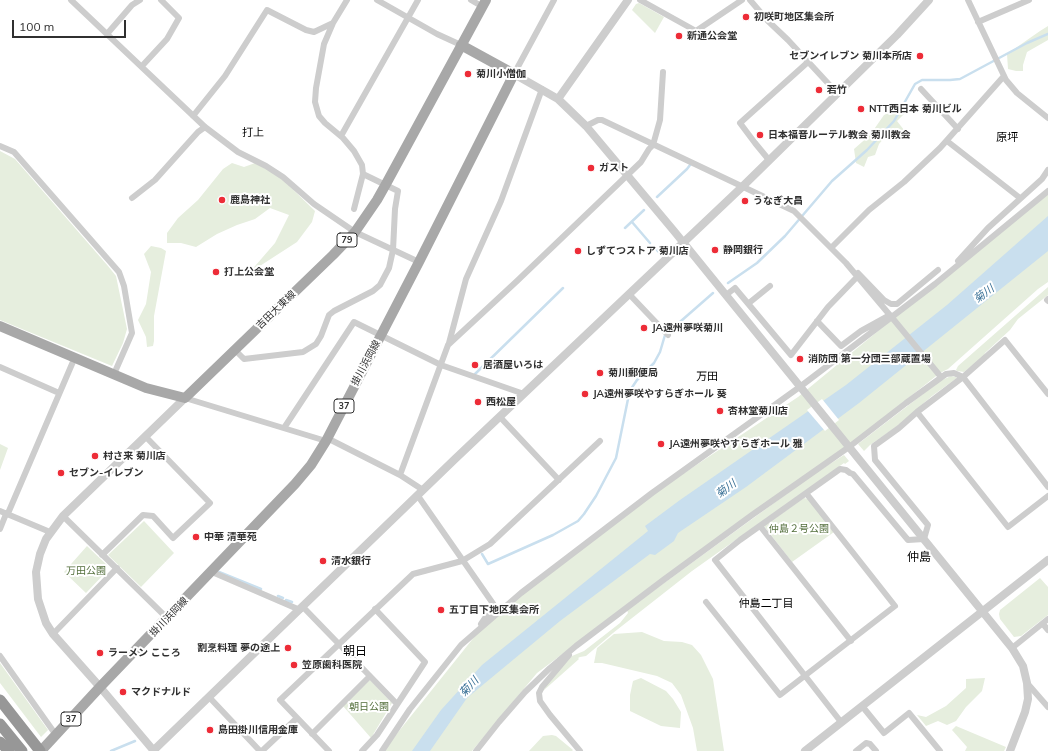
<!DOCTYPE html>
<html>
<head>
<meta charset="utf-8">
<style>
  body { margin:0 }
  #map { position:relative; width:1048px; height:751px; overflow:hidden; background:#fff; font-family:Mulish,sans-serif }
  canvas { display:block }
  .scale { position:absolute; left:12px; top:20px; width:114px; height:18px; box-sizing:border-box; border:2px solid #303030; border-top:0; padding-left:5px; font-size:12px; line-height:14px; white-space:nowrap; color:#303030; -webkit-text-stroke:3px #fff; paint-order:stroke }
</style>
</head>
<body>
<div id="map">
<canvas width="1048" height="751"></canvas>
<div class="scale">100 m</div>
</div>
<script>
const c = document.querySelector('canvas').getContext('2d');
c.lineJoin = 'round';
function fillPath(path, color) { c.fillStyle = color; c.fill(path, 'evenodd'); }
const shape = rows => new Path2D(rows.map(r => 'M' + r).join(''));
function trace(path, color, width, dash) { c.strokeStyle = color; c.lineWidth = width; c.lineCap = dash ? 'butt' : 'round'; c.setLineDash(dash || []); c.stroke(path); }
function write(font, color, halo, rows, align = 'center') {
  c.font = font + ' Mulish,"Noto Sans JP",sans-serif'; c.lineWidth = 4; c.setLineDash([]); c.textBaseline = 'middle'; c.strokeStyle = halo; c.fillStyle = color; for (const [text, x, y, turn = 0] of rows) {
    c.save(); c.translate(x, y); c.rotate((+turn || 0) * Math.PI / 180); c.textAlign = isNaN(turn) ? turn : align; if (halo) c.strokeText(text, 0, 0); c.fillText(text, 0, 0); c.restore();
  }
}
const green = shape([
  [639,3,664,17,655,33,632,10,636,4],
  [1048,26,1048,40,1027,52,1023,65,1023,71,1016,71,1008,69,1007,54,1040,31],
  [906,105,907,111,897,121,904,130,899,134,885,137,879,144,875,155,868,157,864,167,856,163,854,149,870,135,884,115],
  [0,151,15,159,108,266,116,276,127,329,123,343,112,366,0,320],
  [258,162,275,172,315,211,312,222,297,242,249,273,275,243,289,215,270,208,255,219,237,225,217,234,196,247,181,243,167,243,167,233,178,218,198,200,223,169,232,163,244,167],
  [1048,191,1048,282,1038,289,948,369,940,373,855,440,644,593,537,673,472,751,383,751,483,626,635,506,798,397],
  [151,246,161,248,166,251,154,316,154,341,153,346,147,347,146,337,138,320,146,304,151,272,144,254],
  [1048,287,1048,295,1018,319,1010,330,985,353,984,356,964,372,957,371,956,370,958,366],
  [951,376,956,377,957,378,932,396,896,427,870,445,864,451,858,444,940,381],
  [0,444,8,448,0,470],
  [844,455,849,461,845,464,844,463,692,571,613,633,586,656,580,657,578,658,579,659,543,691,549,681,572,656,584,651,620,623,628,613,627,610,814,474],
  [804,498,808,499,834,532,792,562,764,526],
  [144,521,174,553,141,587,108,555],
  [87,546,107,565,107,571,86,593,64,572],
  [1040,578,1048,587,1048,615,1021,636,1014,637,1000,619,999,614,1000,610],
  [642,632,664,641,682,642,692,645,701,655,713,679,724,751,697,751,693,728,681,695,672,683,657,676,602,663,594,663,597,648,614,634],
  [0,663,48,730,41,737,0,683],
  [641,678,666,691,673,699,681,712,680,728,661,726,630,711,630,695,633,681],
  [985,678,982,691,966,707,956,721,947,725,938,721,926,726,917,715,926,717,946,706,966,688,966,679],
  [370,680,392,703,371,738,343,706],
  [956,726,1006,747,1004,751,965,751,967,747,952,730],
  [552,735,556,736,573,750,572,751,529,751,543,736]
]);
const water = shape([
  [1048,216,1048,251,859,403,746,487,678,533,674,541,655,555,650,554,560,621,467,698,430,751,412,751,441,710,482,665,648,531,645,526,680,500,846,385,947,305]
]);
const pier = shape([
  [822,399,839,420,825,431,807,410]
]);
const stream = shape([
  [657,197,687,169,690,165],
  [632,222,650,243],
  [625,228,644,210],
  [655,248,659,252],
  [728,283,757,263,785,236,832,181,867,150,894,121,915,84,922,80,950,80,960,79,1027,43,1048,34],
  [475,374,563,288],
  [482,554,488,564,553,535,578,521,584,514,596,496,616,458,628,399,631,389,637,380,654,363,660,352,665,335,713,293],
  [219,572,261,589],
  [278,596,283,598],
  [286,600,292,602],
  [111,751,135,741]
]);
const minor = shape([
  [71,0,205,127,238,152,266,166,283,177,314,204,355,232,419,262],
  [347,0,333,23,324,44,316,88,315,102,319,116,325,123,343,138,354,151,362,165,363,174,354,209],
  [377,0,437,34,461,45],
  [471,0,483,7],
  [640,0,696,31,742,0],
  [750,0,768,21,788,40,837,93],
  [968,0,1006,80,1017,93,1048,118],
  [978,22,1029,0],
  [107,34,132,5,140,0],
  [142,66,167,39,179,18,161,0],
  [514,74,554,0],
  [921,89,958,129],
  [193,116,225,76,267,10,306,30,314,32,333,23],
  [586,126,598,120,602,120,794,211,846,263,894,320,941,377],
  [341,136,418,0],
  [947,141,1020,198],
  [0,146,14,152,119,272,124,286,132,333,114,374],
  [769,160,755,143,740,123,808,62],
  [132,198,155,180,198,132,205,127],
  [831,248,869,210,904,182,940,148,1004,76],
  [958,261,988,228,1042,179,1048,170],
  [858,273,884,300,891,304,897,304,938,270],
  [629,294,668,335],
  [726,295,735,288,791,355,828,307,857,277],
  [1048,299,1047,300,1048,301],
  [749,303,770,286],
  [817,321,841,346,861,331,890,315],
  [449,343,466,279,501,201,542,89],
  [235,350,244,359,303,352,316,344,321,336,329,315,334,311,373,291,380,285,389,268,393,250,395,209,398,191,363,174],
  [0,367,59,393],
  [185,398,326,441],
  [917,412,1008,527,1048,496],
  [500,417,559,480],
  [284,428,354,322,441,365,524,394],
  [327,438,400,475,423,490],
  [400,475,448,345,517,281,641,162,649,149,653,145,660,120,663,72],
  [418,496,494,605,481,624],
  [0,511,50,532],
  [63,516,167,618],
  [760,526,851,641],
  [0,529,6,514,9,511,75,357],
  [102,555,143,515,153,516,173,538,210,503,145,436],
  [212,572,300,610],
  [706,602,780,695,895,606,806,493],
  [303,607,397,704],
  [1043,624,1048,630],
  [53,634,117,568],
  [1012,648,1048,619],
  [569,655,542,687,539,693,540,701,550,715,580,751],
  [0,656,56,735],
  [1027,683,1048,707],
  [209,697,260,751],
  [862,706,884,733,909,713,940,751],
  [841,722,715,560,740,540,840,469,846,470,850,473,853,474,908,540,924,539,928,525,875,460,874,446,899,428,917,412,963,377,1005,340,1048,394],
  [312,734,370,676],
  [262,751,297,718],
  [329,751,280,700,413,574,462,561,490,544,600,441],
  [362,751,377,735,425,662,375,609],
  [382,751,410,709,461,645,521,593,652,493,801,386,935,284,1048,191],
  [476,751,499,722,525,692,550,668,576,646,662,581,752,515,849,447,906,403,946,374,954,373,963,377,1048,487],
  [856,751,866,743,870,744,876,751]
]);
const tertiary = shape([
  [514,74,558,99,586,126,674,231,1012,648,1023,666,1027,683,1028,699,1025,712,1010,751],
  [558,99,628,0],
  [153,751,455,459,742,187,897,35,929,0],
  [154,751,100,687,53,634,46,623,38,599,36,572,40,554,46,539,63,516,185,398],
  [805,751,1048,560]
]);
const primary = shape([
  [0,326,146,388,185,398,333,255,355,232,377,200,386,184,486,0],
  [41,751,100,687,295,484,311,465,326,441,419,262,514,74,461,45]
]);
const motorway = shape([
  [0,700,40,751],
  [0,724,22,751],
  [0,742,9,751]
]);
const markers = [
  [746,17,4,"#ed2c37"],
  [679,36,4,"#ed2c37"],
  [920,56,4,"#ed2c37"],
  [468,74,4,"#ed2c37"],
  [819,90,4,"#ed2c37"],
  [861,109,4,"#ed2c37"],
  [760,135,4,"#ed2c37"],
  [591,168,4,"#ed2c37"],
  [222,200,4,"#ed2c37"],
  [745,201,4,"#ed2c37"],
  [715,250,4,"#ed2c37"],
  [578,251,4,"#ed2c37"],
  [216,272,4,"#ed2c37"],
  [644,328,4,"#ed2c37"],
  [800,359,4,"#ed2c37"],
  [475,365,4,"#ed2c37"],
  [600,373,4,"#ed2c37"],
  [585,394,4,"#ed2c37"],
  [478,402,4,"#ed2c37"],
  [720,411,4,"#ed2c37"],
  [661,444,4,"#ed2c37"],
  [95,456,4,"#ed2c37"],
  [61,473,4,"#ed2c37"],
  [196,537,4,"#ed2c37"],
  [323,561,4,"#ed2c37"],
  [441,610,4,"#ed2c37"],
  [288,648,4,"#ed2c37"],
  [100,653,4,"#ed2c37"],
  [294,665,4,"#ed2c37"],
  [123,692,4,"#ed2c37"],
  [210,730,4,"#ed2c37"]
];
const shields = [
  [347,240,20],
  [344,406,20],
  [71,719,20]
];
const shieldNames = [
  ["79",347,240],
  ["37",344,406],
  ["37",71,719]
];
const poiNames = [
  ["初咲町地区集会所",754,17],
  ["新通公会堂",687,36],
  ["セブンイレブン 菊川本所店",912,56,"right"],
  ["菊川小僧伽",476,74],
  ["若竹",827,90],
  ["NTT西日本 菊川ビル",869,109],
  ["日本福音ルーテル教会 菊川教会",768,135],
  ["ガスト",599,168],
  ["鹿島神社",230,200],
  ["うなぎ大昌",753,201],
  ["静岡銀行",723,250],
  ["しずてつストア 菊川店",586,251],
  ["打上公会堂",224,272],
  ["JA遠州夢咲菊川",652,328],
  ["消防団 第一分団三部蔵置場",808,359],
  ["居酒屋いろは",483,365],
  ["菊川郵便局",608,373],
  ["JA遠州夢咲やすらぎホール 葵",593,394],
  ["西松屋",486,402],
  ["杏林堂菊川店",728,411],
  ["JA遠州夢咲やすらぎホール 雅",669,444],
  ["村さ来 菊川店",103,456],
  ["セブン-イレブン",69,473],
  ["中華 清華苑",204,537],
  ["清水銀行",331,561],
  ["五丁目下地区集会所",449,610],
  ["割烹料理 夢の途上",280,648,"right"],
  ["ラーメン こころ",108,653],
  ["笠原歯科医院",302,665],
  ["マクドナルド",131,692],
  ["島田掛川信用金庫",218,730]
];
const streetNames = [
  ["吉田大東線",276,310,-44],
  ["掛川浜岡線",366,363,-62],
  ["掛川浜岡線",169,617,-46]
];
const parkNames = [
  ["仲島２号公園",799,529],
  ["万田公園",86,571],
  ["朝日公園",369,707]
];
const neighbourhoodNames = [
  ["打上",253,133],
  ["原坪",1007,138],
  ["万田",707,377],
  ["仲島二丁目",766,604]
];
const waterNames = [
  ["菊川",984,294,-37],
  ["菊川",726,489,-37],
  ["菊川",469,687,-47]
];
const quarterNames = [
  ["仲島",919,557],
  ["朝日",355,651]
];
fillPath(green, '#e6eede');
fillPath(water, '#c9dfee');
fillPath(pier, '#fff');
trace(stream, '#c9dfee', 2.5);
trace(minor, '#cdcdcd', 6);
trace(tertiary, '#cdcdcd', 8);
trace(primary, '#a8a8a8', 10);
trace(motorway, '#979797', 11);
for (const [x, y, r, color] of markers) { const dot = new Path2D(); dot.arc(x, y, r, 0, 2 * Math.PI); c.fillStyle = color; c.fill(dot); trace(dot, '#fff', 1.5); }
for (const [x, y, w] of shields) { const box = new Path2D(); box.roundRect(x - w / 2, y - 7, w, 14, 3); c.fillStyle = '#fff'; c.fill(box); trace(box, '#303030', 1); }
write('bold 9px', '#303030', null, shieldNames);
write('bold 10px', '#303030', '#fff', poiNames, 'left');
write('10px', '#303030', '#fff', streetNames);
write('10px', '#526e3b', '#fff', parkNames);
write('11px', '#000', '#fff', neighbourhoodNames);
write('italic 11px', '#3a7197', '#fff', waterNames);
write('12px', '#000', '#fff', quarterNames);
</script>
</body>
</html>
